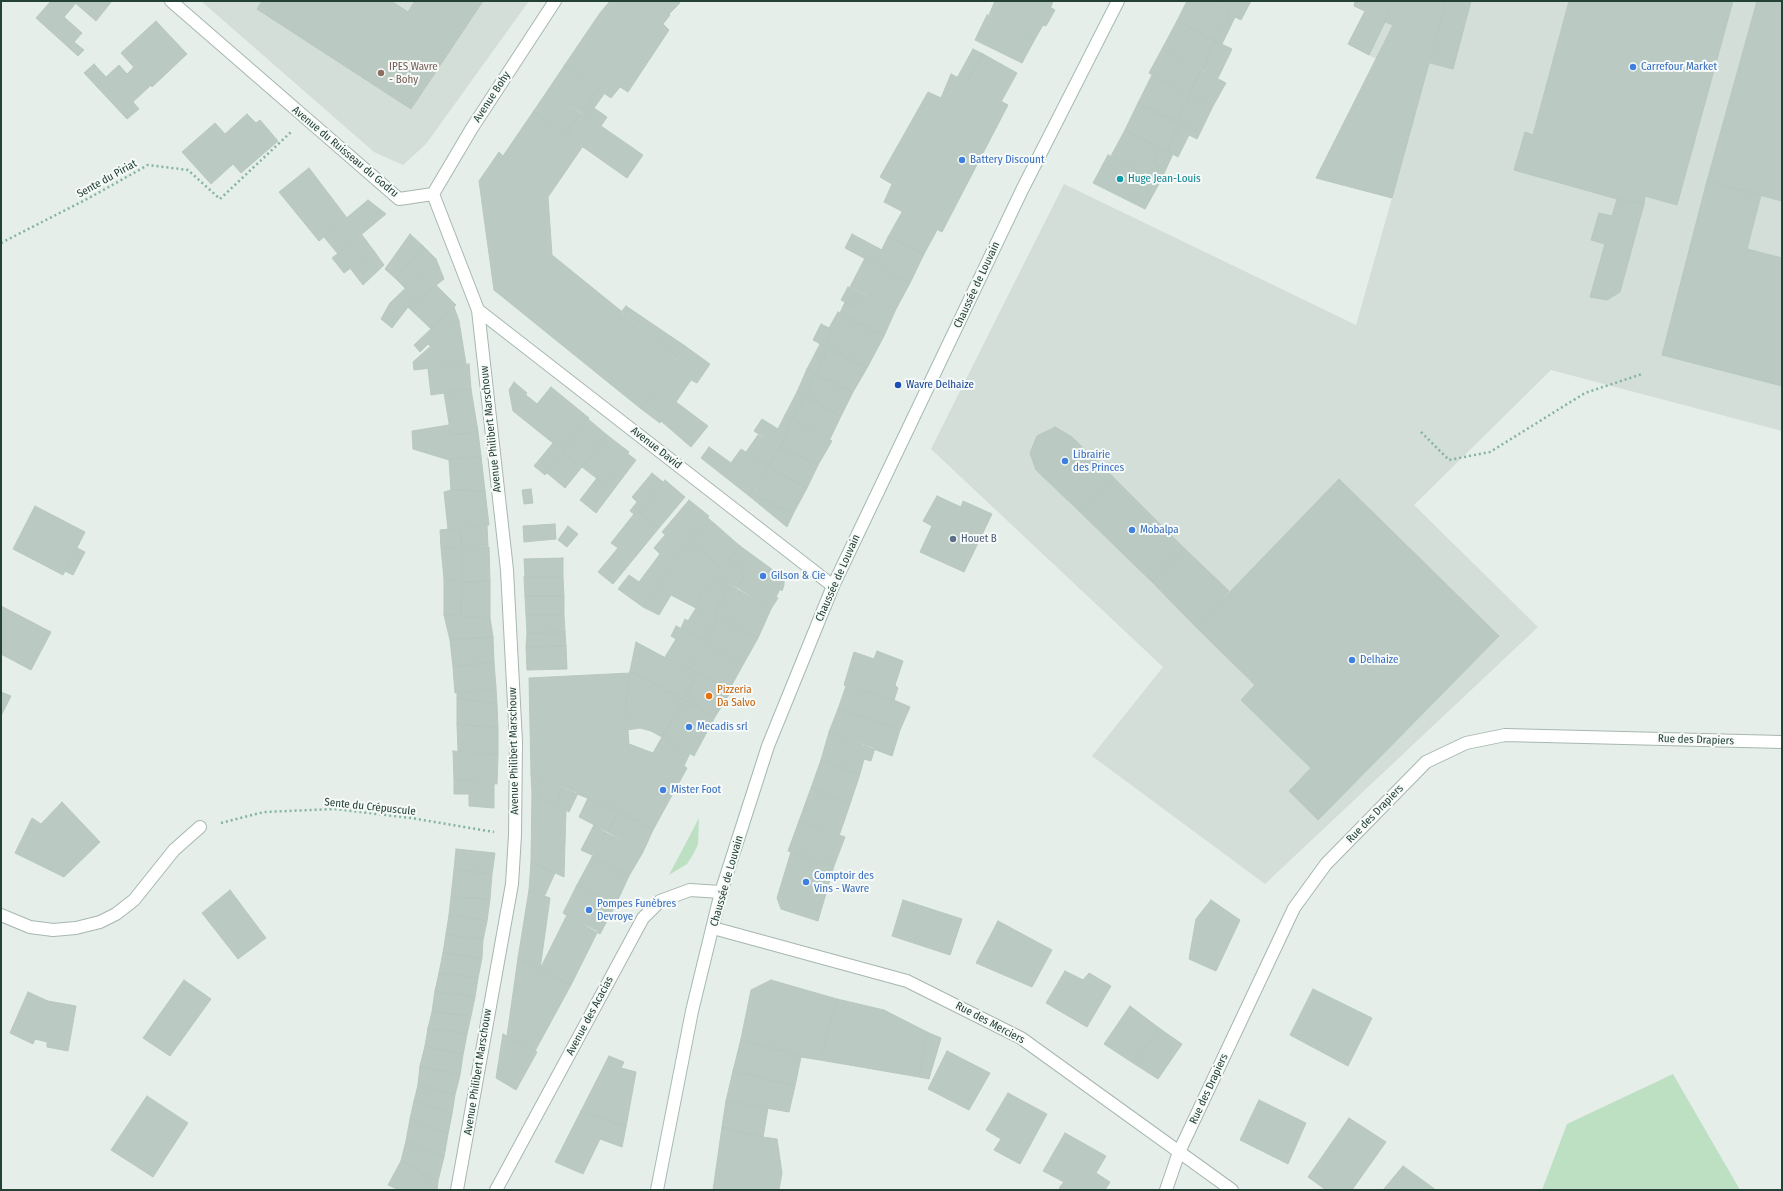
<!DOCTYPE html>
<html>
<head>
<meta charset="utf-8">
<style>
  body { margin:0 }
  #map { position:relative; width:1783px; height:1191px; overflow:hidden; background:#e5eee9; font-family:"Fira Sans Condensed",sans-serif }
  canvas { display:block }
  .frame { position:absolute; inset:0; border:2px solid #234136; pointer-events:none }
</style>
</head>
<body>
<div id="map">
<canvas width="1783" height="1191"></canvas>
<div class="frame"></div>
</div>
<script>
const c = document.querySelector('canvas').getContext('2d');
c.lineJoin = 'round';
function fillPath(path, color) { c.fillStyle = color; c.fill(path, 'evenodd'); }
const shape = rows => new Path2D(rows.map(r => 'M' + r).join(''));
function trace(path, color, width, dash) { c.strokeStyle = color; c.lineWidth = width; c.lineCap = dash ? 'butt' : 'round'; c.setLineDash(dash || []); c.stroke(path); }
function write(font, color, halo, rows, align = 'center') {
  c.font = font + ' "Fira Sans Condensed",sans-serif'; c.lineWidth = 4; c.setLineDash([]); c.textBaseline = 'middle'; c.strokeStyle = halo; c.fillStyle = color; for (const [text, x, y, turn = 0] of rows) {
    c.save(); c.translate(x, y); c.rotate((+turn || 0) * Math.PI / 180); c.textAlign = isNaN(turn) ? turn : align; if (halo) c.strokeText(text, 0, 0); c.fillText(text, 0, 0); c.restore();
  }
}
const built = shape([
  [201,1,529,1,426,144,403,165,374,152],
  [1355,1,1782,1,1782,431,1551,370,1414,505,1538,627,1265,884,1092,756,1163,667,931,449,1064,184,1356,325,1392,198,1316,178,1376,59,1348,44,1365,11,1354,6]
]);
const green = shape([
  [699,818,698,844,694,853,687,864,669,875],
  [1673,1074,1740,1190,1542,1190,1567,1124]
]);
const building = shape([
  [51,1,73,1,76,3,64,17,82,33,74,42,84,50,78,56,36,18,51,1],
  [73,1,112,1,96,21,73,1],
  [262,1,391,1,408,12,415,1,483,1,411,109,257,9,262,1],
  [610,1,654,1,670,15,663,24,669,30,628,92,620,87,611,98,564,66,600,13,610,1],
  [657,1,679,1,680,3,669,14,655,2,657,1],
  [995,1,1039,1,1055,10,1046,26,1043,25,1035,39,989,15,995,1],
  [1039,1,1053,1,1051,7,1039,1],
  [1187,1,1204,1,1230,14,1223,28,1220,27,1213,40,1177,21,1187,1],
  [1204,1,1234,1,1227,13,1204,1],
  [1234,1,1251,1,1241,20,1227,13,1234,1],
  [1355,1,1391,1,1385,22,1369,55,1348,44,1365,11,1354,6,1355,1],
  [1391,1,1446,1,1392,198,1316,178,1393,25,1385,22,1391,1],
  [1446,1,1471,1,1453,69,1430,63,1446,1],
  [1569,1,1733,1,1677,205,1645,196,1644,204,1617,199,1514,170,1525,132,1533,135,1569,1],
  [1757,1,1782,1,1782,201,1707,181,1757,1],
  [1230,14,1235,17,1222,44,1213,40,1220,27,1223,28,1230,14],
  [987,15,1035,39,1022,63,975,40,987,15],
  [156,21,187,54,152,87,121,53,156,21],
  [1177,21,1215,41,1206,57,1209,58,1203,70,1162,49,1177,21],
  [1215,41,1232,49,1218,78,1203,70,1209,58,1206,57,1215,41],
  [973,49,983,54,966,83,957,78,973,49],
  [1162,49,1201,70,1189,94,1149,73,1162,49],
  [983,54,1017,73,1001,102,966,83,983,54],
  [94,64,106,77,119,65,127,74,134,67,151,85,133,102,139,109,127,119,84,73,94,64],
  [564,66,597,89,588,101,593,104,585,115,548,90,564,66],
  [1201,70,1226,83,1213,106,1189,94,1201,70],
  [951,74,1008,105,942,232,884,202,892,184,880,177,928,92,941,98,951,74],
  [1152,75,1190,94,1176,122,1138,103,1152,75],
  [597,89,604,94,594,108,607,117,601,126,643,155,627,178,566,135,580,113,585,115,593,104,588,101,597,89],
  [548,90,580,113,566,135,533,112,548,90],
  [1190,94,1213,106,1200,133,1176,122,1190,94],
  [1138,103,1180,124,1167,151,1125,130,1138,103],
  [533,112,583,146,548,197,552,255,678,357,640,408,494,290,479,181,499,152,503,156,533,112],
  [247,114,256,123,260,120,278,141,241,173,233,164,211,184,182,152,215,123,225,134,247,114],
  [1180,124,1200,133,1197,139,1189,135,1178,157,1167,151,1180,124],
  [1125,130,1161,148,1154,163,1159,165,1153,178,1111,156,1125,130],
  [1161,148,1173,154,1160,182,1153,178,1159,165,1154,163,1161,148],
  [1108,155,1147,175,1133,203,1093,183,1108,155],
  [309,168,347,218,319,241,279,192,309,168],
  [1147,175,1160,182,1145,209,1133,203,1147,175],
  [1707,181,1761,195,1747,249,1782,258,1782,386,1662,355,1707,181],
  [1617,199,1644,204,1620,292,1607,300,1590,297,1605,244,1591,240,1599,213,1612,216,1617,199],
  [368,200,386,214,338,254,324,237,368,200],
  [902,212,937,230,924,254,888,237,902,212],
  [410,234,423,246,396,279,385,269,410,234],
  [852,234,882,250,875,264,845,248,852,234],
  [362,235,374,251,344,273,332,258,362,235],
  [888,237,924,254,910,283,875,264,888,237],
  [423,246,436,259,405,288,396,279,423,246],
  [374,251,384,265,363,285,350,268,374,251],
  [865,258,910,283,896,309,850,287,865,258],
  [436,259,444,279,408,307,392,328,381,319,390,303,436,259],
  [436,285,456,305,431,329,408,307,436,285],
  [848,287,860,293,853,306,841,300,848,287],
  [860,293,896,309,884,336,840,313,845,302,853,306,860,293],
  [626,306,685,346,678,357,621,312,626,306],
  [454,307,459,321,430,346,428,344,420,352,414,345,454,307],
  [838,312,884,336,867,368,824,346,833,330,829,328,838,312],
  [459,321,466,364,414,370,413,362,459,321],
  [821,324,833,330,824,346,813,340,821,324],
  [820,344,828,348,816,374,807,369,820,344],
  [685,346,710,364,697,383,691,380,676,402,708,426,691,447,661,421,660,423,640,408,685,346],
  [828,348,867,368,853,392,816,374,828,348],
  [469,364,471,389,431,395,428,369,469,364],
  [807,369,816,374,805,396,797,392,807,369],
  [816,374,853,392,841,416,805,396,816,374],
  [514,382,527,393,513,411,509,390,514,382],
  [551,387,589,418,563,451,513,411,526,395,537,404,551,387],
  [471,389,478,432,451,435,444,393,471,389],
  [797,392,805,396,793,419,785,415,797,392],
  [805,396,841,416,830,439,793,419,805,396],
  [785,415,793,419,780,447,754,431,762,419,778,429,785,415],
  [588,419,607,435,582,467,563,451,588,419],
  [793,419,832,441,818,465,780,447,793,419],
  [449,425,451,435,478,432,481,456,449,460,413,449,412,431,449,425],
  [1055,427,1072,437,1113,477,1079,511,1036,470,1030,453,1037,436,1055,427],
  [607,435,629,452,604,484,582,467,607,435],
  [758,435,780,447,769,467,746,452,758,435],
  [553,443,564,452,545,475,534,466,553,443],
  [709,447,731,463,741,449,769,467,755,491,752,489,748,495,701,458,709,447],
  [780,447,818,465,807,488,769,467,780,447],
  [564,452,582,467,565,488,547,473,564,452],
  [628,454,636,460,596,513,580,500,597,478,604,484,628,454],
  [481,456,485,491,451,490,449,460,481,456],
  [769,467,807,488,793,514,754,495,769,467],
  [652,473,663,482,638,512,659,528,613,584,598,572,618,548,611,543,634,514,630,511,637,502,632,497,652,473],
  [1113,477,1184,548,1152,582,1079,511,1113,477],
  [1339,479,1499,636,1318,820,1289,791,1311,768,1241,700,1255,685,1196,627,1339,479],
  [665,480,685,497,659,528,638,512,665,480],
  [531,489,533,503,524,504,522,490,531,489],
  [752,489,755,491,754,495,793,514,787,527,748,495,752,489],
  [451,490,485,491,489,525,448,529,444,492,451,490],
  [937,496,961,507,963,501,992,514,964,572,920,552,932,526,923,521,937,496],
  [689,500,709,516,683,549,662,532,689,500],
  [35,506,85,532,63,575,13,549,35,506],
  [708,518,740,546,721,568,689,541,708,518],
  [555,524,556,539,524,542,523,526,555,524],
  [487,526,488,546,462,547,460,528,487,526],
  [568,526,578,534,567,547,558,540,568,526],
  [460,528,462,547,441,548,440,530,460,528],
  [665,535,683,549,643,607,618,589,629,575,639,582,660,554,654,548,665,535],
  [689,541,721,568,703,592,696,608,671,595,659,615,643,607,689,541],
  [740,546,784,578,784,585,782,591,780,589,776,597,778,598,771,609,738,588,745,572,728,560,740,546],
  [462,547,489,547,490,581,462,582,462,547],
  [462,547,462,582,444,579,441,548,462,547],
  [77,548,85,552,73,575,65,571,77,548],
  [1184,548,1229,591,1196,627,1152,582,1184,548],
  [563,558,563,577,525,577,524,559,563,558],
  [728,560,745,572,738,588,715,577,728,560],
  [524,577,563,577,564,596,525,596,524,577],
  [715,577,730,585,714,614,696,608,703,592,715,577],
  [444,579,462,582,461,616,444,615,444,579],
  [490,581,490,618,461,616,462,582,490,581],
  [730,585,771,609,758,638,714,614,730,585],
  [525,596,564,596,564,615,526,615,525,596],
  [1,606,51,632,31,670,1,654,1,606],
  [696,608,719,617,705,640,681,628,685,619,688,621,696,608],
  [444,615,490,618,493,637,450,640,444,615],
  [526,615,564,615,565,632,527,633,526,615],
  [719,617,758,638,744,663,704,642,719,617],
  [676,626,705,640,688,670,665,657,676,639,671,636,676,626],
  [565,632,566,646,526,647,527,633,565,632],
  [493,637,494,662,453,667,450,640,493,637],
  [636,642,688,670,689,668,698,673,684,700,630,671,636,642],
  [703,642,744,663,729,690,689,668,703,642],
  [566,646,567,669,527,670,526,647,566,646],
  [877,651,903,661,895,685,898,688,894,700,844,685,854,652,874,659,877,651],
  [494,662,496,688,455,693,453,667,494,662],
  [630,671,684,700,662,737,651,731,640,728,627,730,626,704,630,671],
  [630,673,626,704,629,744,653,753,662,737,690,753,684,766,687,768,653,830,619,811,531,775,529,678,630,673],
  [698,673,729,690,728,692,730,693,715,717,684,700,698,673],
  [846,686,894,700,910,707,900,730,838,709,846,686],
  [496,688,497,704,457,698,457,693,496,688],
  [1,692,11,696,1,716,1,692],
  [457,698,497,704,498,728,457,724,457,698],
  [684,700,715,717,694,756,662,737,684,700],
  [838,709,900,730,892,756,829,732,838,709],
  [457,724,498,728,498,755,458,751,457,724],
  [829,732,875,748,871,761,864,759,860,774,821,760,829,732],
  [453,751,498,755,497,784,454,779,453,751],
  [821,760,860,774,850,804,811,788,821,760],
  [531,775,563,787,556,805,532,793,531,775],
  [454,779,494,783,494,808,469,806,469,794,454,794,454,779],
  [563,787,578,793,569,812,556,805,563,787],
  [811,788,850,804,839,836,799,821,811,788],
  [532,793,566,810,564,877,531,862,532,793],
  [588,798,619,811,608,832,579,817,588,798],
  [62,802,100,842,64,877,15,853,32,818,41,824,62,802],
  [619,811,653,830,643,852,608,832,619,811],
  [799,821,845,837,834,866,788,851,799,821],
  [594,825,605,832,592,855,581,850,594,825],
  [605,832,643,852,629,876,592,857,605,832],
  [456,849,495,853,492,874,454,870,456,849],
  [791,852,834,866,818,921,781,909,777,898,791,852],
  [592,857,629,876,615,906,577,885,592,857],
  [531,862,555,873,545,895,529,890,531,862],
  [454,870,492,874,490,899,451,897,454,870],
  [577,885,615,906,600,934,563,913,577,885],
  [230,890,266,938,238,959,202,913,230,890],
  [529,890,550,898,540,969,518,958,529,890],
  [451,897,490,899,487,921,449,915,451,897],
  [903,900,962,919,950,955,892,936,903,900],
  [1211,900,1240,920,1216,971,1189,959,1196,919,1211,900],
  [449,915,487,921,483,940,446,934,449,915],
  [567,915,598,931,571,985,540,969,567,915],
  [998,921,1052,950,1032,987,976,963,998,921],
  [446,934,483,940,482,958,443,953,446,934],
  [443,953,482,958,478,978,439,973,443,953],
  [518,958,571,985,535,1051,507,1036,518,958],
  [1065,971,1083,980,1089,973,1111,986,1087,1027,1046,1003,1065,971],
  [439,973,478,978,475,997,435,991,439,973],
  [184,980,211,999,170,1056,143,1038,184,980],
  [771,980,837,999,820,1060,801,1057,741,1039,751,990,771,980],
  [1313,989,1372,1018,1348,1066,1290,1035,1313,989],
  [435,991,475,997,471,1016,432,1012,435,991],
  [28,992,48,1001,76,1006,68,1051,47,1047,47,1042,35,1039,33,1044,10,1033,28,992],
  [837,999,884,1010,927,1032,919,1077,820,1060,837,999],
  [1130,1006,1159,1028,1133,1063,1104,1044,1130,1006],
  [432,1012,471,1016,467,1034,428,1028,432,1012],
  [428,1028,467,1034,463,1055,425,1046,428,1028],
  [1159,1028,1182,1044,1158,1079,1133,1063,1159,1028],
  [927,1032,941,1038,929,1079,919,1077,927,1032],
  [503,1034,537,1052,516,1090,496,1078,503,1034],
  [741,1039,801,1057,795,1086,733,1071,741,1039],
  [425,1046,463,1055,460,1075,420,1066,425,1046],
  [947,1051,990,1073,969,1110,928,1089,947,1051],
  [609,1056,624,1062,621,1068,636,1072,626,1127,581,1111,609,1056],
  [420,1066,460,1075,455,1095,418,1085,420,1066],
  [733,1071,795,1086,789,1112,726,1101,733,1071],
  [418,1085,455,1095,452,1114,414,1101,418,1085],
  [1008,1093,1047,1114,1020,1164,994,1150,1001,1139,986,1130,1008,1093],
  [147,1096,188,1123,153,1177,111,1150,147,1096],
  [1259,1100,1306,1123,1288,1164,1240,1140,1259,1100],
  [414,1101,452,1114,448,1134,410,1119,414,1101],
  [726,1101,768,1108,763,1137,722,1127,726,1101],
  [581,1111,626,1127,622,1147,600,1139,583,1174,555,1162,581,1111],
  [1349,1118,1386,1142,1352,1190,1326,1190,1308,1177,1349,1118],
  [410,1119,448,1134,444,1157,406,1141,410,1119],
  [722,1127,763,1137,777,1139,782,1173,779,1190,713,1190,722,1127],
  [1065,1133,1106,1156,1096,1173,1110,1182,1105,1190,1061,1190,1059,1188,1064,1182,1043,1171,1065,1133],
  [406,1141,444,1157,438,1181,401,1161,406,1141],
  [401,1161,438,1181,437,1190,399,1190,388,1185,401,1161],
  [1403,1166,1436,1190,1383,1190,1403,1166]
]);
const path = shape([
  [1,243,89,198,148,165,188,170,220,199,291,132],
  [1421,432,1449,460,1490,452,1585,393,1642,374],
  [221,823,264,812,335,809,411,818,494,832]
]);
const minor = shape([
  [171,1,399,199,433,194],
  [433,194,478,310,507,570,516,742,515,835,512,884,457,1190],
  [433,194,472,128,555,1],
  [478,310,833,586],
  [1,915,30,927,53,930,76,928,100,922,116,914,134,900,174,850,200,827],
  [713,928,907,981,1021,1038,1232,1190],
  [496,1190,643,918,660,901,690,890,721,892],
  [1166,1190,1179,1152,1294,908,1326,864,1426,762,1466,743,1505,735,1782,742]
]);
const secondary = shape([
  [657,1190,692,1011,721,892,768,746,833,586,1022,190,1118,1]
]);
const markers = [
  [1633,67,4,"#3f7fe0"],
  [381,73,4,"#8d6e63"],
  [962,160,4,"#3f7fe0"],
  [1120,179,4,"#0f9aa8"],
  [898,385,4,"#1a4fb4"],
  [1065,461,4,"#3f7fe0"],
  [1132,530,4,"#3f7fe0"],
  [953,539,4,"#5c6f8a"],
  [763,576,4,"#3f7fe0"],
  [1352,660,4,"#3f7fe0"],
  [709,696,4,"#e8710a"],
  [689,727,4,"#3f7fe0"],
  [663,790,4,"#3f7fe0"],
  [806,882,4,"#3f7fe0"],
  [589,910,4,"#3f7fe0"]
];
const educationNames = [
  ["IPES Wavre",389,67],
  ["- Bohy",389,80]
];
const shopNames = [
  ["Carrefour Market",1641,67],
  ["Battery Discount",970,160],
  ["Librairie",1073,455],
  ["des Princes",1073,468],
  ["Mobalpa",1140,530],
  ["Gilson & Cie",771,576],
  ["Delhaize",1360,660],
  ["Mecadis srl",697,727],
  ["Mister Foot",671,790],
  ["Comptoir des",814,876],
  ["Vins - Wavre",814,889],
  ["Pompes Funèbres",597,904],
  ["Devroye",597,917]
];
const streetNames = [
  ["Avenue Bohy",492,97,-57],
  ["Avenue du Ruisseau du Godru",345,152,40],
  ["Sente du Piriat",107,179,-29],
  ["Chaussée de Louvain",977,285,-65],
  ["Avenue Philibert Marschouw",491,429,-96],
  ["Avenue David",656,448,38],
  ["Chaussée de Louvain",838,578,-66],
  ["Rue des Drapiers",1696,740,2],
  ["Avenue Philibert Marschouw",514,751,-91],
  ["Sente du Crépuscule",370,807,6],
  ["Rue des Drapiers",1375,814,-46],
  ["Chaussée de Louvain",727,881,-74],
  ["Avenue des Acacias",590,1016,-62],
  ["Rue des Merciers",990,1023,28],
  ["Avenue Philibert Marschouw",478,1072,-81],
  ["Rue des Drapiers",1209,1089,-65]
];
const cultureNames = [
  ["Huge Jean-Louis",1128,179]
];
const transitNames = [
  ["Wavre Delhaize",906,385]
];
const serviceNames = [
  ["Houet B",961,539]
];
const foodNames = [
  ["Pizzeria",717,690],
  ["Da Salvo",717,703]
];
fillPath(built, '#d3ded8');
fillPath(green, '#bde0c3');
fillPath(building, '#bac9c2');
trace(building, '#b7c8bf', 1);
trace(minor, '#a7b7b0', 14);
trace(secondary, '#a3bbb0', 14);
trace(path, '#84b39f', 2.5, [2, 3]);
trace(minor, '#fff', 12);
trace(secondary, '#fff', 12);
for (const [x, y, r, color] of markers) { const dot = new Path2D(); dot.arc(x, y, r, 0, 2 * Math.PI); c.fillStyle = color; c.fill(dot); trace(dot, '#f6faf8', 1.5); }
write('11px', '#785e54', '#f6faf8', educationNames, 'left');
write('11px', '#366cbe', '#f6faf8', shopNames, 'left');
write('11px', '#234136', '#f6faf8', streetNames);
write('11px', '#0d838f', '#f6faf8', cultureNames, 'left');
write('11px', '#164399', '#f6faf8', transitNames, 'left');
write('11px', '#4e5e75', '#f6faf8', serviceNames, 'left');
write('11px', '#c56008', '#f6faf8', foodNames, 'left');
</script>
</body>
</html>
